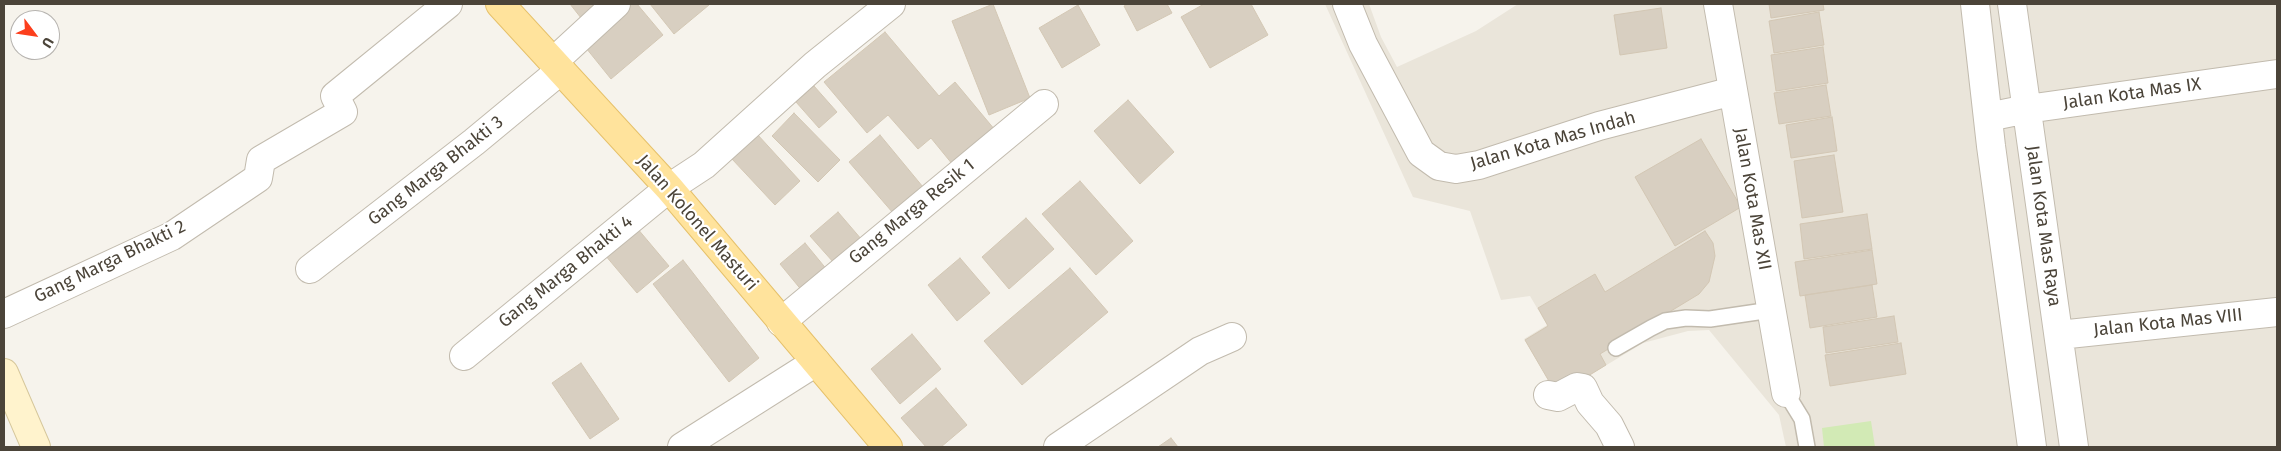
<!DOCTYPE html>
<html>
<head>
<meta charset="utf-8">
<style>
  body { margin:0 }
  #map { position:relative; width:2281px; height:451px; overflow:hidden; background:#f6f3ec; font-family:"Fira Sans",sans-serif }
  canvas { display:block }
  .frame { position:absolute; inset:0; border:5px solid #4b4439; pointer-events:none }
  .north { position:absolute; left:10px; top:10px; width:50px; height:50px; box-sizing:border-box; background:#fff; border:1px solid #b7b4b0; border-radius:50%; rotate:121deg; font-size:14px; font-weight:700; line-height:20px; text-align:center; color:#4b4439 }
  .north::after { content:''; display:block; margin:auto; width:18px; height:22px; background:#fc3f1d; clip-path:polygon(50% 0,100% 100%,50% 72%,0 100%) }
</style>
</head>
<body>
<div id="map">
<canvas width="2281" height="451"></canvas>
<div class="frame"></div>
<div class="north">U</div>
</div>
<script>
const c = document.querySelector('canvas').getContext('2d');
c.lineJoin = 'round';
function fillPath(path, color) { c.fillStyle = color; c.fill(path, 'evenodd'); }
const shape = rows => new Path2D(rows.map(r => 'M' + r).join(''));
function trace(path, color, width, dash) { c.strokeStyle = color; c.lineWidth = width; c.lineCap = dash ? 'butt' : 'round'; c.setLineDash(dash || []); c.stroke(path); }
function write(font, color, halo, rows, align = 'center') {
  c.font = font + ' "Fira Sans",sans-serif'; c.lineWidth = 4.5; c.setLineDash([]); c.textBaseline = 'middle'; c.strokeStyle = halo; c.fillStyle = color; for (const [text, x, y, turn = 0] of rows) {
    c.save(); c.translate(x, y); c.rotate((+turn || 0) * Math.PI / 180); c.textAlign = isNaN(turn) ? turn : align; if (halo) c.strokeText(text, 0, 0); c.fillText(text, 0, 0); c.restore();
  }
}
const residential = shape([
  [1325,4,1369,4,1381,37,1397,67,1476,31,1518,4,2277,4,2277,447,1786,447,1779,415,1709,330,1688,331,1643,343,1557,395,1524,339,1547,325,1530,296,1501,300,1470,211,1413,197]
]);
const green = shape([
  [1871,421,1875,447,1824,447,1822,428]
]);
const building = shape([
  [570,4,610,4,585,23,570,4],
  [629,4,637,4,663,35,611,79,582,43,629,4],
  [650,4,708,4,709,5,674,34,650,4],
  [993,4,1030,98,989,115,952,21,993,4],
  [1128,4,1167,4,1172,13,1137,31,1124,6,1128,4],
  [1204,4,1251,4,1268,35,1210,68,1181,17,1204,4],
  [1769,4,1823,4,1824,10,1771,18,1769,4],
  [1078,5,1100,45,1062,68,1039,28,1078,5],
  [1661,8,1667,48,1620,55,1614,15,1661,8],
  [1819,12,1824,45,1774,53,1769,21,1819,12],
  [885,32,939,96,955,82,995,130,953,165,931,138,918,149,888,115,867,133,824,82,885,32],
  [1823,47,1828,83,1776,91,1771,55,1823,47],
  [1826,85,1831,116,1779,124,1774,93,1826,85],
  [814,86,837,112,819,128,796,102,814,86],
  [1128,100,1174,152,1140,184,1094,131,1128,100],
  [794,113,840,160,818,182,772,136,794,113],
  [1832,117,1837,151,1791,158,1786,125,1832,117],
  [757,134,800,181,775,205,732,159,757,134],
  [880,135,923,187,893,213,849,162,880,135],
  [1701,139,1741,207,1675,246,1635,177,1701,139],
  [1834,155,1843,212,1802,218,1794,161,1834,155],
  [1080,181,1133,241,1096,275,1042,214,1080,181],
  [838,212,862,240,834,263,810,236,838,212],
  [1867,214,1872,249,1804,259,1800,224,1867,214],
  [1026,218,1054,249,1009,289,982,257,1026,218],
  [637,228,669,266,637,293,605,255,637,228],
  [1705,231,1713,243,1715,256,1709,282,1699,294,1600,354,1606,365,1557,395,1525,340,1548,326,1538,308,1595,274,1605,292,1705,231],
  [805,243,828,271,803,292,780,264,805,243],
  [1872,250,1877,284,1800,296,1795,262,1872,250],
  [960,258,990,293,957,321,928,285,960,258],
  [683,260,759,358,729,382,653,284,683,260],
  [1070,268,1108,312,1022,385,984,341,1070,268],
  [1872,285,1877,317,1810,328,1805,295,1872,285],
  [1894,316,1898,342,1826,353,1823,327,1894,316],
  [912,334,941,369,900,404,871,369,912,334],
  [1901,343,1906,374,1830,386,1825,355,1901,343],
  [581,363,619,419,590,439,552,383,581,363],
  [936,388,967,425,941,447,926,447,901,418,936,388],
  [1171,438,1178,447,1158,447,1171,438]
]);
const lane = shape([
  [1616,348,1651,328,1665,321,1686,318,1710,319,1771,310],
  [1786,393,1802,419,1807,447]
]);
const street = shape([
  [1347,4,1363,44,1421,153,1439,166,1456,169,1479,165,1599,126,1733,91],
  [1718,4,1786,393],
  [1975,4,1991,146,2032,447],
  [2012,4,2074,447],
  [553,62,616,4],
  [1988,117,2027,109,2277,74],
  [310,269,474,142,561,70],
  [4,314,172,236,258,178,261,160,343,112,335,96,448,4],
  [781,322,1044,104],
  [2059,335,2277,312],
  [464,356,669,188,704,165,815,65,891,4],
  [1548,395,1558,397,1577,387,1583,388,1590,403,1609,425,1620,447],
  [682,447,816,362],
  [1058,447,1200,351,1232,337]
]);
const secondary = shape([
  [4,373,36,447]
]);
const primary = shape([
  [500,4,669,188,888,447]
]);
const streetNames = [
  ["Jalan Kota Mas IX",2132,94,-8],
  ["Jalan Kota Mas Indah",1553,141,-16],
  ["Gang Marga Bhakti 3",436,171,-38],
  ["Jalan Kota Mas XII",1752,199,80],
  ["Gang Marga Resik 1",912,212,-39],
  ["Jalan Kolonel Masturi",697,223,49],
  ["Jalan Kota Mas Raya",2043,226,82],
  ["Gang Marga Bhakti 2",110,262,-26],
  ["Gang Marga Bhakti 4",566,272,-39],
  ["Jalan Kota Mas VIII",2168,323,-6]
];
fillPath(residential, '#eae5da');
fillPath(green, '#d2eab5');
fillPath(building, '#d8cfc1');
trace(building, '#d3c7b4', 1);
trace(lane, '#c2bbae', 18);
trace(street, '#c2bbae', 30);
trace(secondary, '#d6c79b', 30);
trace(primary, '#e6c16a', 30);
trace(lane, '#fff', 15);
trace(street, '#fff', 28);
trace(secondary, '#fff3cd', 28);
trace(primary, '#ffe39c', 28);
write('18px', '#4b4439', '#fff', streetNames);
</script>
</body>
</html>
